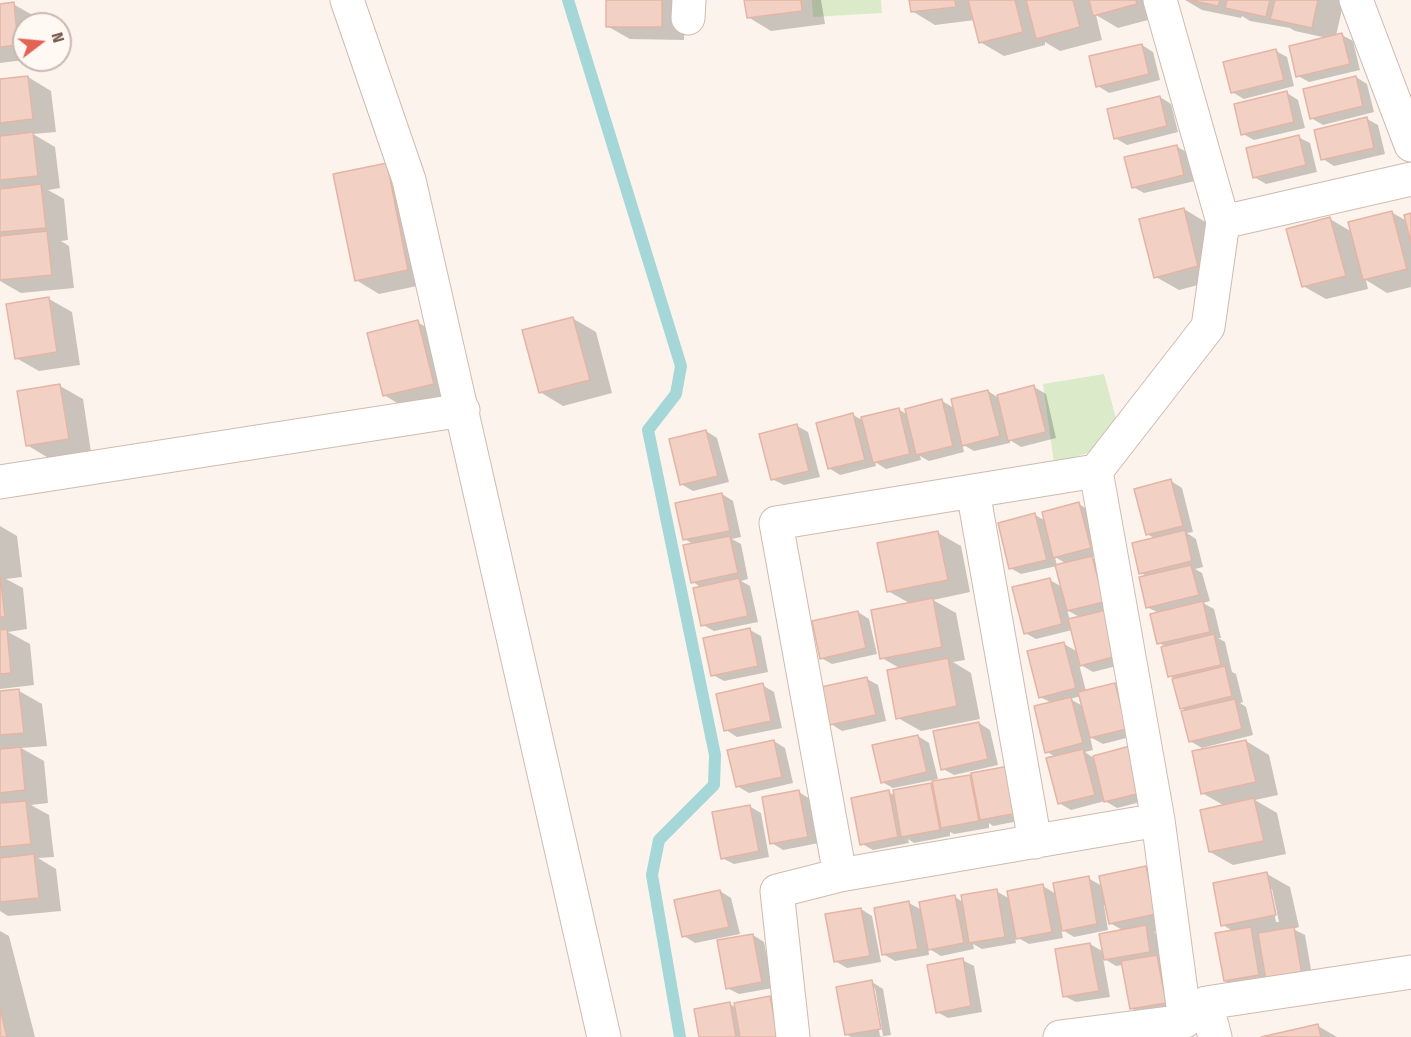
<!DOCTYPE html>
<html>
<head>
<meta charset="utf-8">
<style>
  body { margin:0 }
  #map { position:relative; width:1411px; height:1037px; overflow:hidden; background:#fcf4ec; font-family:"Fira Sans Condensed",sans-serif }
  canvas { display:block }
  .north { position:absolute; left:12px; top:12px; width:60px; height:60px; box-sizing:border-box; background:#fff8f3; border:2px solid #c9b8b1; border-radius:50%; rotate:74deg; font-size:16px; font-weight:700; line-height:24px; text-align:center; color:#78584e }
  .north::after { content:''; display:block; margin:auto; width:21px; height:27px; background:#e36354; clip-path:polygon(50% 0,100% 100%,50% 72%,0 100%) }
</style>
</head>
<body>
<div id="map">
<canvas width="1411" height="1037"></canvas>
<div class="north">N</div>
</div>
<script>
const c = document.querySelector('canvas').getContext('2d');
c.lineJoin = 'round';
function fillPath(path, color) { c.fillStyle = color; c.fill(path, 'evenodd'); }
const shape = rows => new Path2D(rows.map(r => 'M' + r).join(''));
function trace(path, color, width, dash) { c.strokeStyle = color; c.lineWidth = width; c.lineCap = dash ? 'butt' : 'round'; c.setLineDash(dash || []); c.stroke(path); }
const green = shape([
  [812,0,881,0,882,13,813,17],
  [1104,374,1117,422,1095,451,1054,463,1043,384]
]);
const shadow = shape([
  [607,0,679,0,685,3,684,40,630,39,607,26],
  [746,0,821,0,825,24,771,31,748,17],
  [911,0,1155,0,1159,17,1118,28,1096,15,1102,40,1060,51,1045,42,1045,45,1004,56,980,42,975,20,935,25,912,11],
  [1185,0,1344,0,1336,36,1342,35,1353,41,1360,70,1309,82,1298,76,1327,38,1295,31,1290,28,1250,21,1242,16,1241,18,1202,10],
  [13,4,36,17,37,24,24,24,24,60,0,63,0,5],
  [1142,45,1153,52,1160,80,1109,93,1098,86],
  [1276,51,1287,57,1294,86,1244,99,1232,92],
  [28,77,51,91,56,132,33,134,55,147,60,188,48,190,64,199,68,240,61,241,69,246,74,288,21,293,0,281,0,80],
  [1356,77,1367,84,1374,112,1323,125,1311,118],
  [1287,93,1298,100,1305,128,1254,140,1243,134],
  [1160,97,1171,104,1178,132,1127,145,1115,138],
  [1367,119,1378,125,1385,154,1334,166,1323,159],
  [1298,137,1310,143,1317,172,1266,184,1254,177],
  [1176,146,1188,153,1195,181,1144,193,1133,187],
  [387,165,431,283,379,294,356,280],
  [1184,209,1207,223,1221,279,1179,290,1156,277],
  [1391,212,1407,221,1411,214,1411,287,1387,293,1366,280,1368,289,1326,299,1303,286,1330,219,1352,232],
  [49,299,72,312,80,365,39,371,16,358],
  [572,318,596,332,612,393,563,406,540,392],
  [417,322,440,335,456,396,407,409,384,395],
  [60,386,83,399,91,452,50,459,27,445],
  [1034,387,1046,394,1056,438,1021,447,1010,440,1010,443,974,451,962,444,964,452,929,461,920,456,921,460,886,469,875,462,876,466,840,475,829,468,853,415,864,421,898,409,908,415,942,401,954,408,988,391,997,397],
  [797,426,808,432,820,477,784,485,772,479],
  [706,431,717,438,729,482,693,491,681,484],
  [1171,481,1182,488,1193,532,1187,533,1196,539,1203,567,1195,569,1202,573,1210,601,1203,603,1214,609,1221,638,1218,638,1225,642,1232,672,1236,674,1243,702,1240,703,1246,707,1253,735,1202,748,1190,741,1186,711,1181,708,1174,679,1170,676,1166,647,1159,643,1159,613,1147,607,1148,577,1141,573,1156,539,1147,534],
  [722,494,733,501,741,537,732,539,741,544,748,579,741,581,750,586,758,622,714,631,703,625,702,588,693,582,694,545,685,539],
  [1079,504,1090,511,1101,555,1091,557,1103,564,1128,663,1093,672,1079,664,1086,691,1115,684,1127,691,1138,735,1103,744,1090,737,1093,750,1085,752,1152,799,1117,808,1105,801,1071,810,1059,803,1056,757,1047,752,1052,703,1040,697,1064,644,1078,652,1072,630,1036,639,1025,633,1050,580,1062,587,1057,566,1021,574,1010,568,1035,515,1046,521],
  [1055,557,1067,564,1057,566],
  [1067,610,1081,618,1070,620],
  [1081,696,1083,706,1070,699],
  [0,526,17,536,22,577,6,579,23,588,27,629,8,632,30,644,34,685,0,689],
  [938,533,961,546,970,592,933,600,956,613,965,660,953,662,971,673,980,719,921,731,898,718,901,669,882,658,911,604,888,591],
  [858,612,869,619,877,654,832,664,821,658],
  [750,630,761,636,768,672,724,681,713,675],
  [867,679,878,685,886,721,842,731,831,724],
  [762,685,774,692,782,728,737,737,726,730],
  [19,691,42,704,47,746,21,748,44,761,48,803,31,805,49,815,54,857,38,858,56,869,61,911,8,916,0,911,0,693],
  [979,723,990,730,998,765,954,775,943,769],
  [918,736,929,743,938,779,893,788,882,782],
  [774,741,785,748,793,783,749,793,737,786],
  [1246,741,1269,755,1278,795,1255,800,1277,813,1286,854,1233,865,1210,852,1225,806,1202,793],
  [969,776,1029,819,993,826,989,823,989,828,954,834,950,832,950,836,914,843,908,839,909,843,873,850,862,844,889,792,895,796,930,784,934,787],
  [799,792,810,799,819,843,783,850,772,843],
  [749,806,761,813,769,857,734,864,722,858],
  [1146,868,1169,881,1179,927,1154,932,1157,934,1177,1009,1143,1015,1131,1008,1123,965,1116,966,1103,958,1110,997,1076,1002,1064,996,1090,944,1104,952,1124,931,1110,923,1106,904,1104,905,1108,930,1074,937,1061,929,1063,938,1029,944,1015,936,1016,943,982,949,973,944,974,949,941,956,928,948,929,955,895,961,883,954,909,903,922,910,955,897,963,902,996,891,1010,899,1043,886,1056,894,1088,878,1102,886],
  [1267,874,1290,887,1299,927,1293,929,1305,935,1313,981,1236,987,1225,981,1234,932,1223,925],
  [1269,889,1272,889,1279,922,1276,922],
  [720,891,731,898,740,934,695,943,684,936],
  [861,909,872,916,881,962,847,968,835,961],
  [0,931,9,936,35,1037,0,1037],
  [753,935,764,942,773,988,739,994,727,988],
  [962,960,974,966,982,1012,948,1018,937,1012],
  [872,982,883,989,891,1035,879,1037,851,1037,846,1034],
  [872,988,875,988,883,1036,880,1036],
  [769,998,781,1004,787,1037,701,1037,730,1004,736,1008],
  [1318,1026,1337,1037,1268,1037]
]);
const stream = shape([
  [568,0,681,366,676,394,648,430,715,755,714,785,659,840,652,875,680,1037]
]);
const building = shape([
  [606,0,662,0,662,27,606,27,606,0],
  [744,0,801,0,802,11,747,18,744,0],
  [909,0,955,0,956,7,911,12,909,0],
  [968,0,1015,0,1023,32,979,43,968,0],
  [1026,0,1073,0,1080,27,1036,39,1026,0],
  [1089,0,1136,0,1137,4,1093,16,1089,0],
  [1189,0,1220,0,1218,6,1189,0],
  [1227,0,1270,0,1266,17,1225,8,1227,0],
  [1275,0,1318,0,1312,28,1270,19,1275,0],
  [14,2,18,45,0,47,0,4,14,2],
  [1342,33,1350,64,1296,77,1289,46,1342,33],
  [1142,44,1149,74,1096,87,1089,56,1142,44],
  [1276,49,1284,80,1231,93,1223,62,1276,49],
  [28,76,33,119,0,123,0,79,28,76],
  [1356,76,1363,106,1310,119,1303,89,1356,76],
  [1287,91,1294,122,1241,135,1234,104,1287,91],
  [1160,96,1167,126,1114,139,1107,109,1160,96],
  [1367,117,1374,148,1321,160,1314,130,1367,117],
  [33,132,38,176,0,180,0,136,33,132],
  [1299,135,1306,165,1253,178,1246,148,1299,135],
  [1177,145,1184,175,1132,188,1124,157,1177,145],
  [387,163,408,270,355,281,333,174,387,163],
  [41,184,46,228,0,232,0,189,41,184],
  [1184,208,1198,266,1154,278,1139,219,1184,208],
  [1392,211,1407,269,1363,280,1348,222,1392,211],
  [1411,213,1411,243,1404,215,1411,213],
  [1330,217,1346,276,1302,287,1286,229,1330,217],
  [47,231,52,275,0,280,0,236,47,231],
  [49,297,57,352,15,359,6,304,49,297],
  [573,317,590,380,539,393,522,330,573,317],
  [418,320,434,384,383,396,367,333,418,320],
  [60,384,69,439,26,446,17,391,60,384],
  [1034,385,1046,432,1008,441,997,395,1034,385],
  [988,390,1000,436,962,446,951,399,988,390],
  [942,399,953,446,916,455,905,409,942,399],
  [899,408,910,454,873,463,861,417,899,408],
  [853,413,865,460,828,469,816,423,853,413],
  [797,424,809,471,771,480,759,434,797,424],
  [706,430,718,476,680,485,669,439,706,430],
  [1171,479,1183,526,1146,535,1134,489,1171,479],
  [722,493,730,531,683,540,675,503,722,493],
  [1079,502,1091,548,1053,558,1042,512,1079,502],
  [1035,513,1047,560,1009,569,998,523,1035,513],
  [1185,530,1192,561,1139,574,1132,543,1185,530],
  [938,531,948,580,887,592,877,543,938,531],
  [730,536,738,573,691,583,683,545,730,536],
  [1092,556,1104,602,1067,611,1055,565,1092,556],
  [1191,565,1199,595,1146,608,1139,577,1191,565],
  [0,574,5,617,0,617,0,574],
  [739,578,748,616,701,626,693,588,739,578],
  [1050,578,1062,624,1024,634,1012,587,1050,578],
  [933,598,942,647,880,659,871,610,933,598],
  [1203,601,1210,632,1157,644,1150,614,1203,601],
  [1106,610,1117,656,1080,666,1068,619,1106,610],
  [858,611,866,648,820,659,812,621,858,611],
  [750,628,758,666,711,676,703,638,750,628],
  [7,629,11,673,0,674,0,630,7,629],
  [1214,634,1221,665,1168,677,1161,647,1214,634],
  [1064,642,1076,688,1039,698,1027,651,1064,642],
  [948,658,957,706,896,719,887,670,948,658],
  [1225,666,1232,696,1180,709,1172,679,1225,666],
  [867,677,876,715,829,725,821,687,867,677],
  [763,683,771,721,724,731,716,694,763,683],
  [1115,683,1127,729,1090,738,1078,692,1115,683],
  [19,689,24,733,0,735,0,691,19,689],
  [1071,697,1083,743,1045,753,1034,706,1071,697],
  [1235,699,1242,729,1189,742,1181,711,1235,699],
  [979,722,988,759,941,770,933,731,979,722],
  [918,735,927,772,881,783,872,745,918,735],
  [774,740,782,777,736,787,727,750,774,740],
  [1246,740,1256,782,1201,794,1192,751,1246,740],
  [1130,746,1141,793,1104,802,1093,756,1130,746],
  [21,747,25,790,0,793,0,749,21,747],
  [1083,749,1095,795,1058,804,1046,758,1083,749],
  [1009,766,1018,813,980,820,971,773,1009,766],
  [970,775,979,821,941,828,932,781,970,775],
  [931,783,940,830,901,837,893,790,931,783],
  [799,790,808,837,770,844,762,797,799,790],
  [889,790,898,837,860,845,851,798,889,790],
  [1254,798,1264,841,1209,852,1200,810,1254,798],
  [26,801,31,844,0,847,0,803,26,801],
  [750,805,759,851,721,859,712,812,750,805],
  [34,854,39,898,0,902,0,858,34,854],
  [1146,866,1156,914,1109,924,1099,876,1146,866],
  [1267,872,1276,915,1221,926,1213,883,1267,872],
  [1089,876,1097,924,1062,931,1053,883,1089,876],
  [1043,884,1052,932,1016,939,1007,891,1043,884],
  [997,889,1005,937,969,943,961,895,997,889],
  [720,890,729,927,682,937,674,900,720,890],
  [955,895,964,943,928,950,919,902,955,895],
  [909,901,918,949,882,955,874,908,909,901],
  [861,908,870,956,834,962,825,914,861,908],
  [1146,925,1150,952,1104,960,1099,934,1146,925],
  [1251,927,1259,975,1224,981,1215,933,1251,927],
  [1294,927,1302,975,1266,981,1258,933,1294,927],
  [753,934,762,982,726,989,717,940,753,934],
  [1090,943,1099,991,1063,997,1055,949,1090,943],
  [1157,955,1166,1003,1130,1009,1121,961,1157,955],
  [963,958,971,1006,936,1013,927,965,963,958],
  [872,980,881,1029,845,1035,836,987,872,980],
  [770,996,778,1037,740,1037,734,1003,770,996],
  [730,1002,736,1037,699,1037,694,1009,730,1002],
  [0,1009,7,1037,0,1037,0,1009],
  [1318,1024,1321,1037,1261,1037,1318,1024]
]);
const minor = shape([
  [347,0,409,180,604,1037],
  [1160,0,1223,222,1208,327,1096,471,1158,820,1185,1021],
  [1356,0,1411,145],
  [688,18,689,0],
  [1223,222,1411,179],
  [1096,471,776,523,840,875,1158,820],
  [0,482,463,410],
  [973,491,1035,842],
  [1206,1003,1215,1037],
  [793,1037,777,891,840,875],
  [1060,1037,1185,1021,1206,1003,1411,972]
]);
fillPath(green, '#dbebc9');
fillPath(shadow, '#0003');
trace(stream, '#a6d7d8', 12);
fillPath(building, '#f2d0c4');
trace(building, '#e4b5a4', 1.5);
trace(minor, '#cfbab0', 35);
trace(minor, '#fff', 33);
</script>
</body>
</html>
